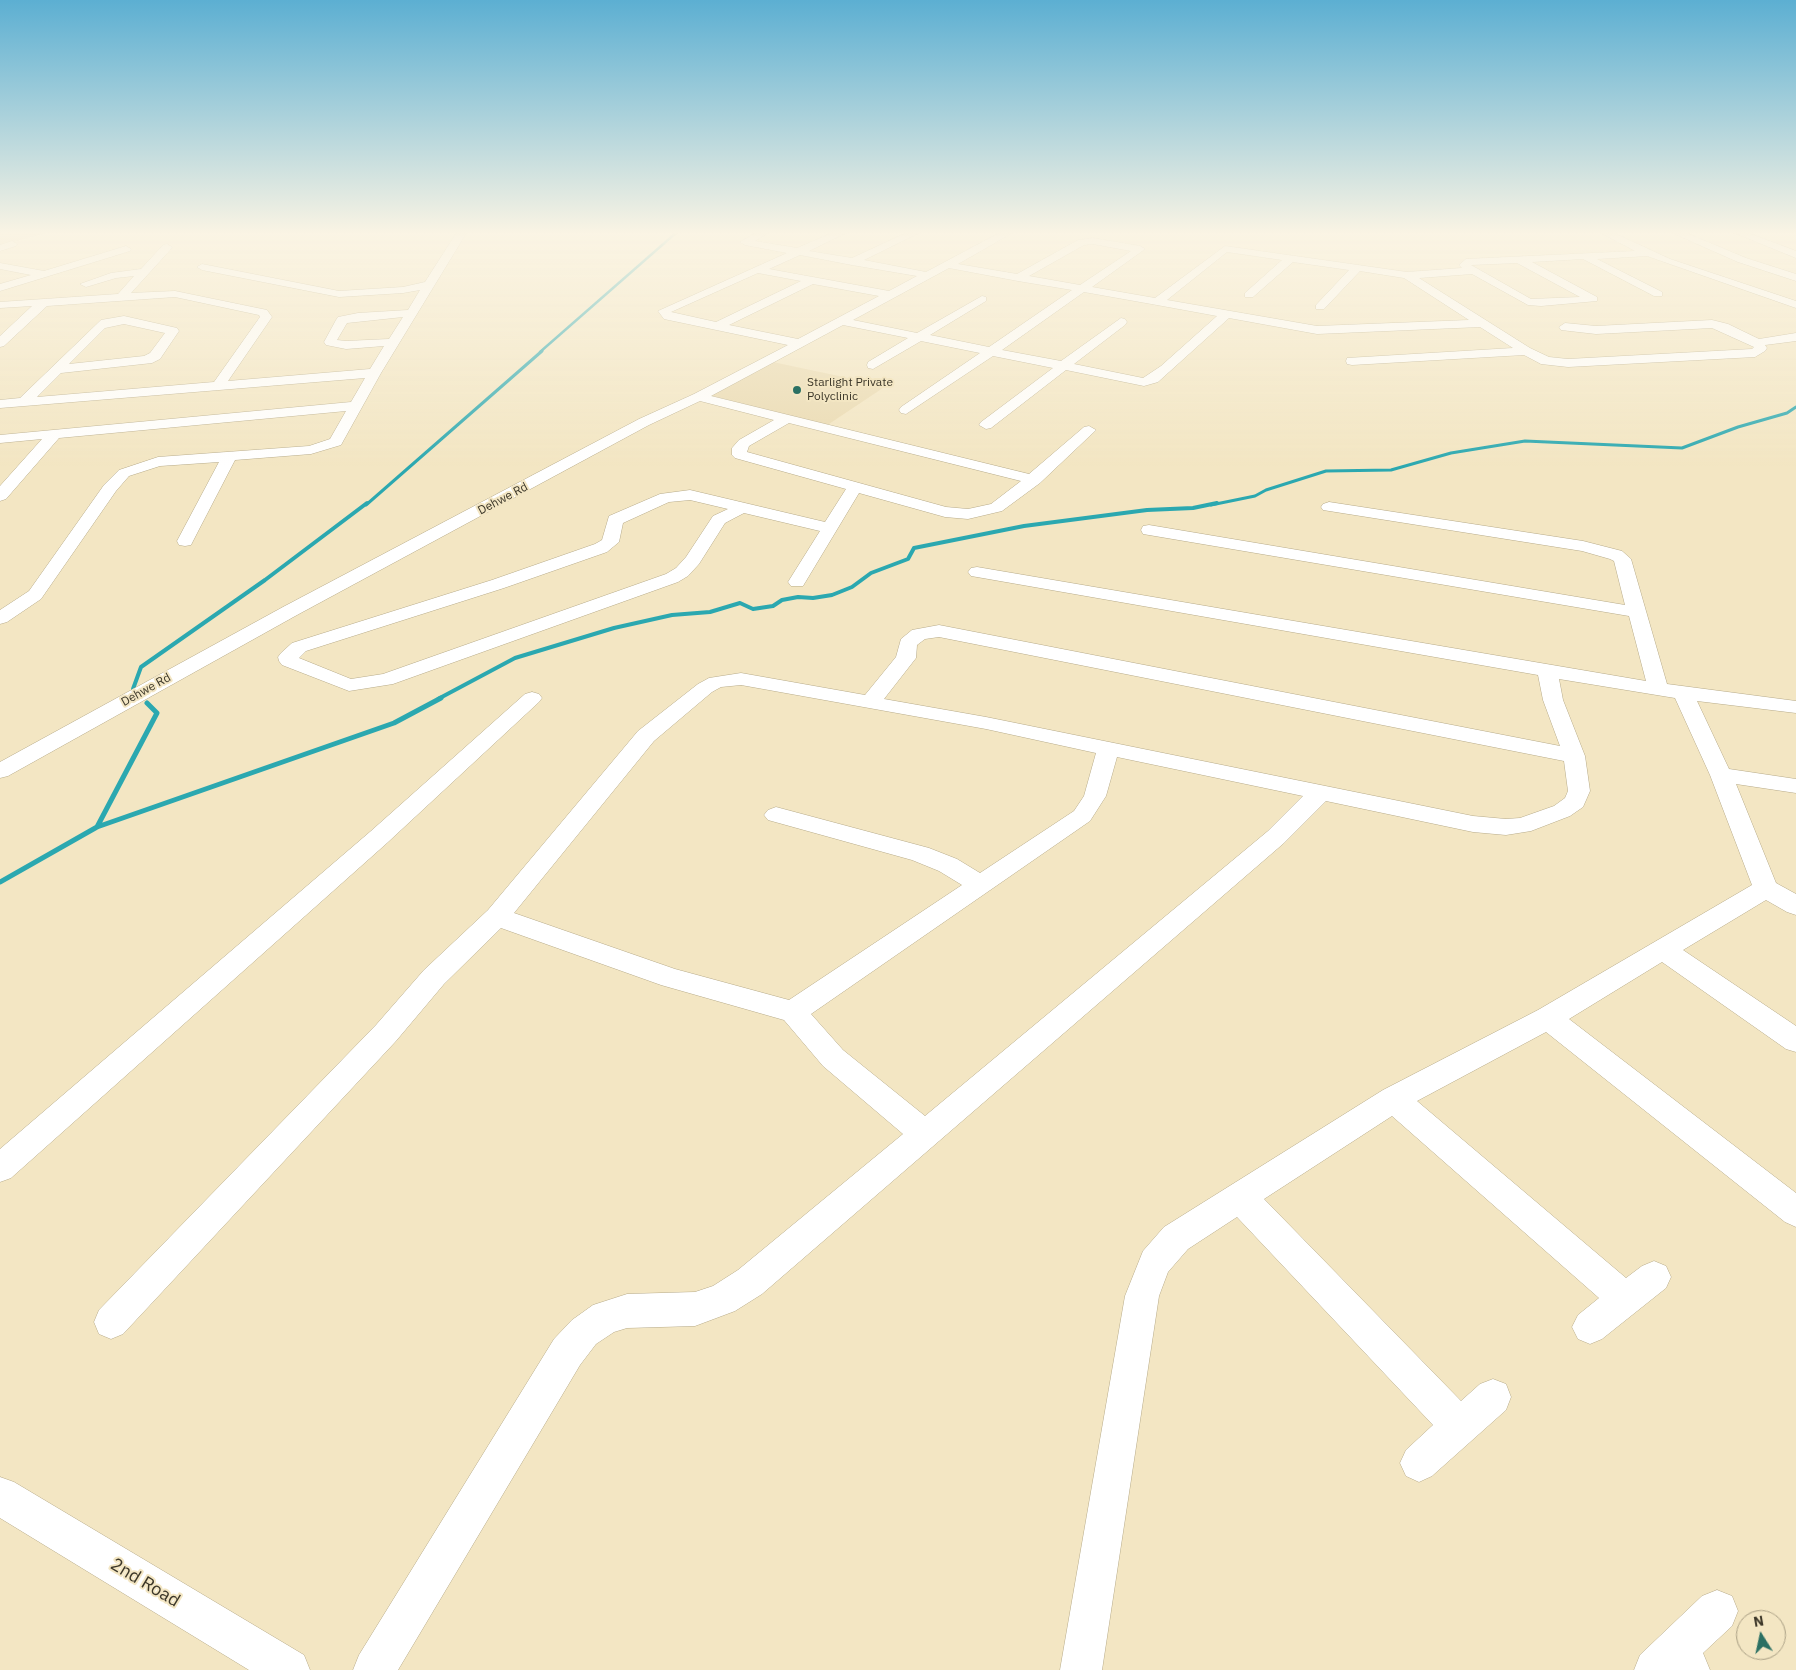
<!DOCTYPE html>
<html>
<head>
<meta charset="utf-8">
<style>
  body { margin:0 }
  #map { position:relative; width:1796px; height:1670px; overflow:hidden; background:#f3e6c3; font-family:"IBM Plex Sans",sans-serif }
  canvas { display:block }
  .north { position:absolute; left:1736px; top:1610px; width:50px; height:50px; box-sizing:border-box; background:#f3e6c3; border:1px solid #aaa085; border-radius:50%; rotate:350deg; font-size:14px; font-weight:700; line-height:20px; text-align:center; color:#3c3729 }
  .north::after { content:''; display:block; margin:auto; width:18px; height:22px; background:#2b7063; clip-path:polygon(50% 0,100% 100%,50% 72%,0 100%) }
</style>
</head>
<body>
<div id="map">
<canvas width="1796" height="1670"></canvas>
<div class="north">N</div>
</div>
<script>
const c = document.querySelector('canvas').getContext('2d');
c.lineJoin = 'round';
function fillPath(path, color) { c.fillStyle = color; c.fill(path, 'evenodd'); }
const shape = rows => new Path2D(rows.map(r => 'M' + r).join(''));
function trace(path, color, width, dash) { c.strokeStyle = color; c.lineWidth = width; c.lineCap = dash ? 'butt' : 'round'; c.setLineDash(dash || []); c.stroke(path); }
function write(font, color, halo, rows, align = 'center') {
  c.font = font + ' "IBM Plex Sans",sans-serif'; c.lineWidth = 4; c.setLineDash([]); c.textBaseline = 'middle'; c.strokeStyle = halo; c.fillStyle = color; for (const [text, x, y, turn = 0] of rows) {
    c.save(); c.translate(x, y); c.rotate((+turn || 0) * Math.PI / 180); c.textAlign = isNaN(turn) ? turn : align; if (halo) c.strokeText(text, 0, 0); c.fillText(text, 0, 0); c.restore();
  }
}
const built = shape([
  [0,232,49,232,0,246],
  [768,361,886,386,826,426,706,394]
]);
const streamFar3 = shape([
  [540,352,677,232]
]);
const streamFar2 = shape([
  [366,505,542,351],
  [1211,505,1255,496,1266,490,1326,471,1391,470,1451,453,1525,441,1682,448,1738,427,1787,413,1796,407]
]);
const streamFar1 = shape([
  [133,689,141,667,265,580,367,503],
  [438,699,515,658,614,628,672,615,710,612,740,603,753,609,773,606,782,600,798,597,813,598,832,595,852,587,871,573,908,559,914,548,1024,526,1147,510,1193,508,1217,503]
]);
const stream = shape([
  [97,827,157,713,147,703],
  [0,882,97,827,394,723,441,698]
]);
const minor = shape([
  [457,232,467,232,381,373,341,445,311,454,235,460,193,541,191,545,185,546,179,545,177,541,219,462,160,466,129,476,116,491,41,599,7,622,0,624,0,610,29,591,104,485,119,470,158,457,309,446,330,439,346,411,59,438,6,499,0,501,0,486,42,439,0,443,0,435,351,402,365,378,0,408,0,400,20,398,101,320,124,316,177,328,179,331,160,359,152,363,61,373,37,397,214,382,260,317,259,315,175,297,47,306,4,346,0,347,0,336,32,306,0,308,0,302,118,294,134,276,116,278,86,287,80,284,111,273,141,269,163,245,167,244,172,247,171,249,131,293,175,291,267,310,272,317,228,381,370,369,384,346,346,349,326,345,324,342,336,320,338,317,358,313,408,310,420,290,403,293,339,297,202,270,197,267,202,264,339,291,403,287,425,282,457,232],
  [403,317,389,339,346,341,337,340,347,323,403,317],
  [124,324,165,333,150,353,144,356,69,364,105,328,124,324],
  [757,232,770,232,755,241,797,248,834,232,848,232,809,251,852,258,908,232,921,232,864,260,926,272,1001,232,1014,232,958,264,1017,274,1078,240,1093,238,1140,246,1145,249,1092,287,1155,298,1225,246,1407,272,1462,268,1459,265,1466,259,1635,251,1599,232,1612,232,1670,259,1796,301,1796,308,1647,256,1597,259,1662,292,1662,296,1654,296,1583,259,1532,262,1597,297,1597,301,1541,306,1528,305,1472,274,1419,278,1530,348,1549,357,1568,359,1752,349,1754,347,1712,328,1596,334,1561,330,1559,327,1565,323,1596,326,1712,320,1728,324,1759,339,1796,333,1796,341,1765,345,1767,348,1765,351,1755,357,1568,367,1541,364,1524,355,1352,365,1347,364,1346,361,1347,358,1513,348,1480,327,1317,334,1229,318,1158,382,1144,386,1066,370,991,428,986,429,979,425,981,422,1053,368,993,356,906,414,901,413,899,410,901,407,980,353,921,341,873,369,868,368,867,365,868,362,908,338,843,325,711,396,1029,474,1084,427,1089,426,1096,430,1040,483,1002,511,968,519,945,517,859,493,803,586,791,586,788,582,820,531,744,513,725,523,699,564,688,576,678,582,393,684,349,691,282,665,279,661,278,657,281,653,292,643,492,580,595,544,602,540,609,516,660,494,690,490,825,522,846,489,735,458,732,455,732,448,739,440,774,420,700,401,649,425,297,615,8,776,0,778,0,762,283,607,639,419,694,394,788,345,664,319,658,311,787,253,745,245,740,242,757,232],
  [1093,244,1131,251,1080,285,1029,276,1084,245,1093,244],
  [1227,252,1282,260,1245,293,1245,297,1253,297,1293,262,1349,270,1316,305,1316,309,1324,309,1360,271,1404,278,1469,320,1317,326,1167,300,1227,252],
  [800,255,852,265,917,276,889,291,769,269,800,255],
  [1517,263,1580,297,1531,299,1471,265,1517,263],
  [949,268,1018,281,1072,290,989,347,930,335,986,301,986,297,982,296,917,333,853,320,949,268],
  [758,273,801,281,716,322,671,312,758,273],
  [813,284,879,296,798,339,729,325,813,284],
  [1084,292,1157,305,1217,316,1161,366,1143,378,1074,364,1125,325,1127,322,1125,319,1121,318,1061,361,1002,350,1084,292],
  [789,423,1021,481,991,504,968,509,946,507,747,452,749,446,789,423],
  [690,500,728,509,713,516,686,557,676,568,666,574,383,674,351,679,299,658,306,651,504,588,607,552,619,542,623,523,669,502,690,500],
  [1670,232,1684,232,1746,258,1796,274,1796,281,1738,262,1670,232],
  [1732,232,1746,232,1796,251,1796,258,1732,232],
  [12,241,17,244,16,246,0,251,0,245,12,241],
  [126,246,131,249,130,251,0,291,0,284,31,275,0,269,0,263,44,271,126,246],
  [1329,502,1583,541,1622,551,1631,559,1667,684,1796,701,1796,713,1697,701,1729,769,1796,779,1796,793,1736,784,1776,883,1796,894,1796,915,1787,912,1766,900,1683,950,1796,1026,1796,1052,1786,1049,1662,962,1569,1019,1796,1193,1796,1227,1785,1222,1546,1032,1417,1101,1626,1278,1642,1266,1654,1261,1666,1266,1671,1277,1666,1288,1602,1339,1590,1344,1578,1339,1572,1327,1578,1315,1599,1298,1392,1116,1264,1199,1461,1401,1480,1384,1493,1379,1506,1384,1511,1397,1506,1410,1432,1476,1419,1482,1406,1476,1400,1463,1406,1450,1433,1425,1237,1217,1188,1249,1168,1272,1159,1296,1102,1670,1060,1670,1125,1296,1143,1251,1164,1227,1383,1090,1538,1010,1752,885,1710,775,1675,698,1559,679,1563,700,1585,756,1590,791,1583,807,1570,816,1531,831,1506,835,1473,832,1326,801,1284,843,762,1294,735,1311,695,1326,627,1328,614,1332,596,1344,580,1365,398,1670,353,1670,359,1655,554,1339,572,1320,593,1305,627,1294,695,1292,713,1286,738,1270,903,1134,823,1066,784,1020,661,985,501,928,444,984,396,1041,123,1334,111,1339,99,1334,94,1322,99,1310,376,1025,424,970,488,910,638,731,698,684,709,678,741,673,865,695,896,657,901,639,912,630,939,625,1560,746,1543,700,1538,675,977,577,971,576,968,572,971,568,977,567,1646,681,1629,616,1149,535,1143,534,1141,530,1143,526,1149,525,1625,605,1614,561,1610,559,1582,551,1323,510,1321,507,1323,504,1329,502],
  [939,637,1564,761,1568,791,1565,798,1554,806,1520,818,1506,819,1473,816,986,717,884,699,916,658,917,645,925,639,939,637],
  [741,685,986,729,1096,753,1084,796,1074,811,980,873,957,859,929,848,776,807,768,810,764,815,768,820,912,860,939,871,962,885,789,1000,675,969,514,913,654,741,712,692,721,687,741,685],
  [1117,757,1303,796,1268,831,925,1116,843,1050,811,1014,1090,821,1106,796,1117,757],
  [532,692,539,694,542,698,539,702,387,843,11,1178,0,1182,0,1149,371,831,525,694,532,692],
  [0,1477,14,1482,304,1655,310,1670,249,1670,0,1518,0,1477],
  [1717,1590,1732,1596,1738,1611,1732,1626,1703,1653,1710,1670,1634,1670,1640,1655,1702,1596,1717,1590]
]);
const markers = [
  [797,390,5,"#2b7063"]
];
const farPoinames = [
  ["Starlight Private",807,383],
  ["Polyclinic",807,397]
];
const farStreetnames = [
  ["Dehwe Rd",503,499,-28],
  ["Dehwe Rd",146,690,-29]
];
const nearStreetnames = [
  ["2nd Road",145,1583,31]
];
fillPath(built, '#eadab1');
trace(streamFar3, '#2ba8b0', 2.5);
trace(streamFar2, '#2ba8b0', 3);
trace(streamFar1, '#2ba8b0', 4);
trace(stream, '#2ba8b0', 5);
trace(minor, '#b7ab8a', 1);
fillPath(minor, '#fff');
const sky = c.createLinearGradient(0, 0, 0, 466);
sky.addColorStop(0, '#5cafd2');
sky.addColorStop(0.5, '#faf4e4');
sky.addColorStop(1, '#faf4e400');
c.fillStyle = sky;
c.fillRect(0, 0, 1796, 466);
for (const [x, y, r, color] of markers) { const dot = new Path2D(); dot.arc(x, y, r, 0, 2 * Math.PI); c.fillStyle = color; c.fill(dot); trace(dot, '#f3e6c3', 2); }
write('12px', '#3c3729', '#f3e6c3', farPoinames, 'left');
write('12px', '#3c3729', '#f3e6c3', farStreetnames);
write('18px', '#3c3729', '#f3e6c3', nearStreetnames);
</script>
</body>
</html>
